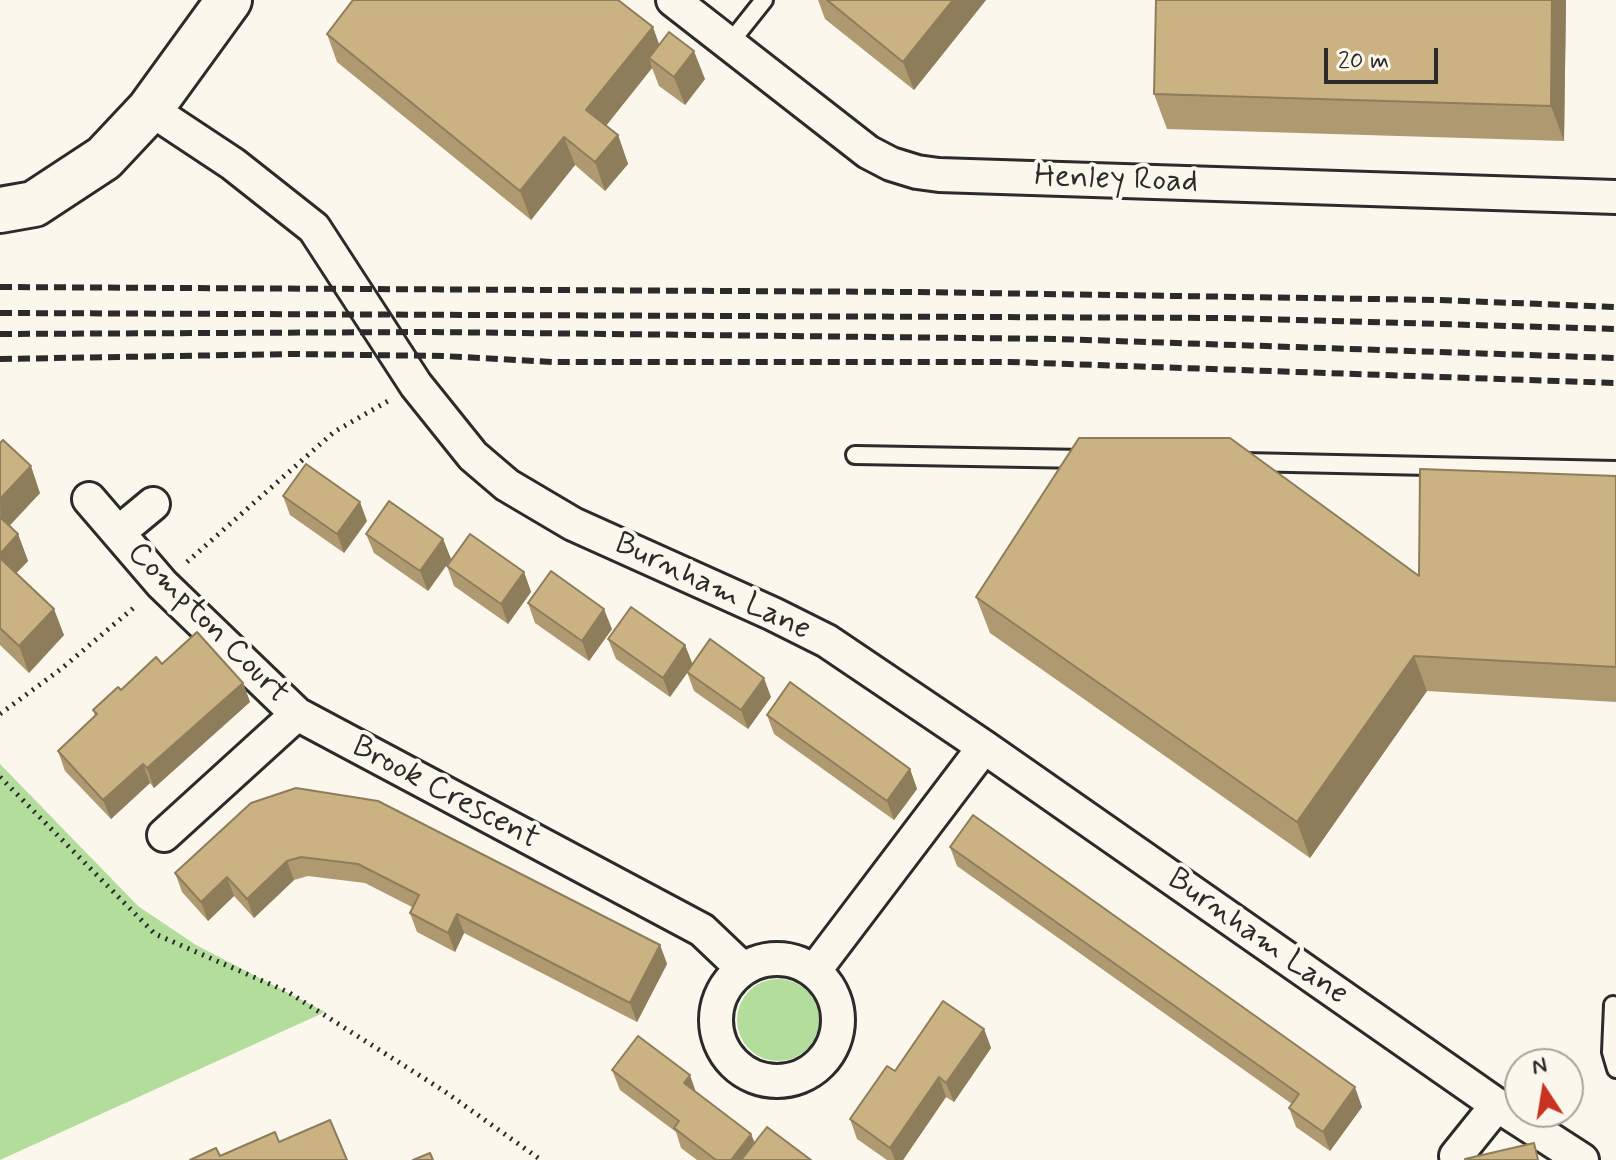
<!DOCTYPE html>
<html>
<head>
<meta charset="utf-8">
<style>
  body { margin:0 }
  #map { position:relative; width:1616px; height:1160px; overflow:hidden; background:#fbf7ec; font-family:Mynerve,sans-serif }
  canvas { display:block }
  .north { position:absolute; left:1504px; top:1048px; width:80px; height:80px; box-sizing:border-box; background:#fbf7ec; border:2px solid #a8a59f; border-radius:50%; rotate:348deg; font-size:22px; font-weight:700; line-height:32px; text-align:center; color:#2b2b2b }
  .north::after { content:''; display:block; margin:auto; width:28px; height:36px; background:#c8321e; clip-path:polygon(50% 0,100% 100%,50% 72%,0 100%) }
  .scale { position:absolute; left:1324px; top:48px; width:114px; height:36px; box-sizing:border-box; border:4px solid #2b2b2b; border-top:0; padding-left:10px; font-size:24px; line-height:28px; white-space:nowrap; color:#2b2b2b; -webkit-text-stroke:6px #fbf7ec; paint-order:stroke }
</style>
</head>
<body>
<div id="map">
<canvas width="1616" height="1160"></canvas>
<div class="north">N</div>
<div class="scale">20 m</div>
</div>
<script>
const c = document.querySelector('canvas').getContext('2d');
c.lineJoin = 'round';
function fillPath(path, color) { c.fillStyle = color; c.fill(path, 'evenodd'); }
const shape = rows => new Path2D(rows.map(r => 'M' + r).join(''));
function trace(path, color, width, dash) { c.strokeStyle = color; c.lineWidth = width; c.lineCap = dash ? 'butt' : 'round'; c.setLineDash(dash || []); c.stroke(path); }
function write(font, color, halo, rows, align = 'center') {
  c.font = font + ' Mynerve,sans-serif'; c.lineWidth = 8; c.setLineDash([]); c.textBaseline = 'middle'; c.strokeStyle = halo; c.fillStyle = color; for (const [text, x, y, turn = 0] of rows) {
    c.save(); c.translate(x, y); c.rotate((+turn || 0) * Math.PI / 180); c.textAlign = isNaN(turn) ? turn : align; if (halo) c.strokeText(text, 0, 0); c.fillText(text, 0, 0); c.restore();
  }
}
const green = shape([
  [0,764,138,906,196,945,325,1012,0,1160],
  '737 1020a41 41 0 1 1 82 0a41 41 0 1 1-82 0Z'
]);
const path = shape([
  [187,562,334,432,388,401],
  [0,714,61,669,137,605],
  [0,777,155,934,288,992,444,1091,541,1160]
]);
const lane = shape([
  [729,44,764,0],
  [855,455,1085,459],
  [1244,462,1616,470],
  [1613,1005,1611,1052,1616,1069]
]);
const street = shape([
  [673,0,868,152,891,164,917,172,939,175,1616,197],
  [150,109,233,164,314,228,416,385,473,456,507,485,573,524,773,614,827,641,984,747,1497,1105,1582,1160],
  [89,499,162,584,297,714,702,930,743,969],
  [118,533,153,504],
  [164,835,297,714],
  '716 1020a61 61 0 1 1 122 0a61 61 0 1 1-122 0Z',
  [815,970,984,747],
  [1456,1156,1497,1105]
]);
const secondary = shape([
  [0,210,34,204,104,158,150,109,229,0]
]);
const rail = shape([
  [0,287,916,292,1439,300,1616,307],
  [0,313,1226,318,1616,329],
  [0,334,431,332,1058,339,1616,358],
  [0,359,292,354,443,356,553,362,1009,362,1616,383]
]);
const wall = shape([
  [818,0,986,0,914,90,825,19],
  [1566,0,1564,141,1167,129,1154,94],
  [327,34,659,45,705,79,685,105,659,86,652,68,606,126,618,135,628,164,605,191,575,165,531,220,337,62],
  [0,443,40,493,9,526,18,534,28,561,16,573,64,635,29,673,0,645],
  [1616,476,1616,702,1427,691,1310,858,990,633,976,597,1419,576],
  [283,496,367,521,344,553,290,515],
  [366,534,443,539,451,559,428,591,374,553],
  [447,566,524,572,531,592,508,624,454,586],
  [528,603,612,629,589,661,535,623],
  [608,639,685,645,692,664,771,697,748,729,694,691,687,672,670,697,616,659],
  [162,664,243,683,250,702,154,788,150,783,111,819,65,771,58,751,95,716,93,710,121,690],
  [767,715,910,769,917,789,894,820,774,734],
  [251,803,660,945,667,964,637,1022,464,933,455,952,417,932,410,913,412,907,365,883,308,876,294,880,254,918,234,896,208,921,182,892,175,873],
  [950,847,1362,1107,1330,1151,1296,1127,1289,1108,1292,1104,957,866],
  [984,1029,991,1048,954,1102,946,1097,903,1160,887,1160,857,1139,850,1119,895,1071],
  [612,1070,696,1092,751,1134,755,1143,811,1160,697,1160,681,1148,676,1132,620,1090]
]);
const shadedWall = shape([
  [953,0,986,0,914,90,903,62],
  [1552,0,1566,0,1564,141,1551,106],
  [653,27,663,55,649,58,652,68,596,138,586,110],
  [694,51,705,79,685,105,674,77],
  [618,135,628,164,605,191,595,162],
  [564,137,575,165,531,220,520,191],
  [31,466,40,493,1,535,0,499],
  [360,502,367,521,344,553,337,534],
  [18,534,28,561,7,583,0,563,0,554],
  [443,539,451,559,428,591,420,571],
  [524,572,531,592,508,624,501,604],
  [54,609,64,635,29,673,19,646],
  [604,609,612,629,589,661,582,641],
  [685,645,693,665,670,697,663,678],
  [1414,656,1427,691,1310,858,1297,822],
  [764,678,771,697,748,729,741,710],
  [243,683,250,702,154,788,147,768],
  [143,764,150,783,111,819,103,800],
  [910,769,917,789,894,820,887,801],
  [287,861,294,880,254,918,247,899],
  [227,877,234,896,208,921,201,902],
  [457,914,464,933,455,952,448,933],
  [660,945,667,964,637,1022,630,1003],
  [984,1029,991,1048,954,1102,946,1083],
  [690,1075,697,1095,684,1083],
  [939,1077,946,1097,903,1160,895,1160,890,1148],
  [1355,1087,1362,1107,1330,1151,1323,1132],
  [751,1134,758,1153,753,1160,731,1160]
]);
const building = shape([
  [353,0,618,0,653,27,586,110,618,135,595,162,564,137,520,191,327,34,353,0],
  [827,0,953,0,903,62,827,0],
  [1156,0,1552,0,1551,106,1154,94,1156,0],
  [669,32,694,51,674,77,649,58,669,32],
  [1079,438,1230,438,1419,576,1420,469,1616,476,1616,667,1414,656,1297,822,976,597,1079,438],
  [3,440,31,466,0,499,0,443,3,440],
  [306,464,360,502,337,534,283,496,306,464],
  [389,501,443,539,420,571,366,534,389,501],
  [0,517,18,534,0,554,0,517],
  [470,534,524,572,501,604,447,566,470,534],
  [0,558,54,609,19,646,0,628,0,558],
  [551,571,604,609,582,641,528,603,551,571],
  [631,607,685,645,663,678,608,639,631,607],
  [197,632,243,683,147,768,143,764,103,800,58,751,97,714,93,710,118,687,121,690,156,657,162,664,197,632],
  [710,639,764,678,741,710,687,672,710,639],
  [790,682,910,769,887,801,767,715,790,682],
  [296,788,378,801,660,945,630,1003,457,914,448,933,410,913,419,895,358,864,301,857,287,861,247,899,227,877,201,902,175,873,251,803,296,788],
  [973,815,1355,1087,1323,1132,1289,1108,1299,1094,950,847,973,815],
  [943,1001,984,1029,946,1083,939,1077,890,1148,850,1119,887,1066,895,1071,943,1001],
  [638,1036,690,1075,684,1083,751,1134,731,1160,716,1160,674,1128,679,1121,612,1070,638,1036],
  [330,1120,347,1160,190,1160,216,1148,220,1156,275,1132,279,1142,330,1120],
  [767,1127,811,1160,741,1160,767,1127],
  [1534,1143,1538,1160,1465,1160,1465,1159,1534,1143],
  [430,1153,433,1160,413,1160,430,1153]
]);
const streetNames = [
  ["Henley Road",1116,181,2],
  ["Burnham Lane",712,588,25],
  ["Compton Court",207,624,45],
  ["Brook Crescent",445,794,28],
  ["Burnham Lane",1257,938,35]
];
fillPath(green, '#b2dd9b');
trace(lane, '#2b2b2b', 22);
trace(street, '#2b2b2b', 38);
trace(secondary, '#2b2b2b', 50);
trace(path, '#2b2b2b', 5, [2, 6]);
trace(lane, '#fbf7ec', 16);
trace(street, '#fbf7ec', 32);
trace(secondary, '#fbf7ec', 44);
trace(rail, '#2b2b2b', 6, [12, 6]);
fillPath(wall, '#af9970');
fillPath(shadedWall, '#8e7d5b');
fillPath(building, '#cbb282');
trace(building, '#8e7d5b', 2);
write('32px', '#2b2b2b', '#fbf7ec', streetNames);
</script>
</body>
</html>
